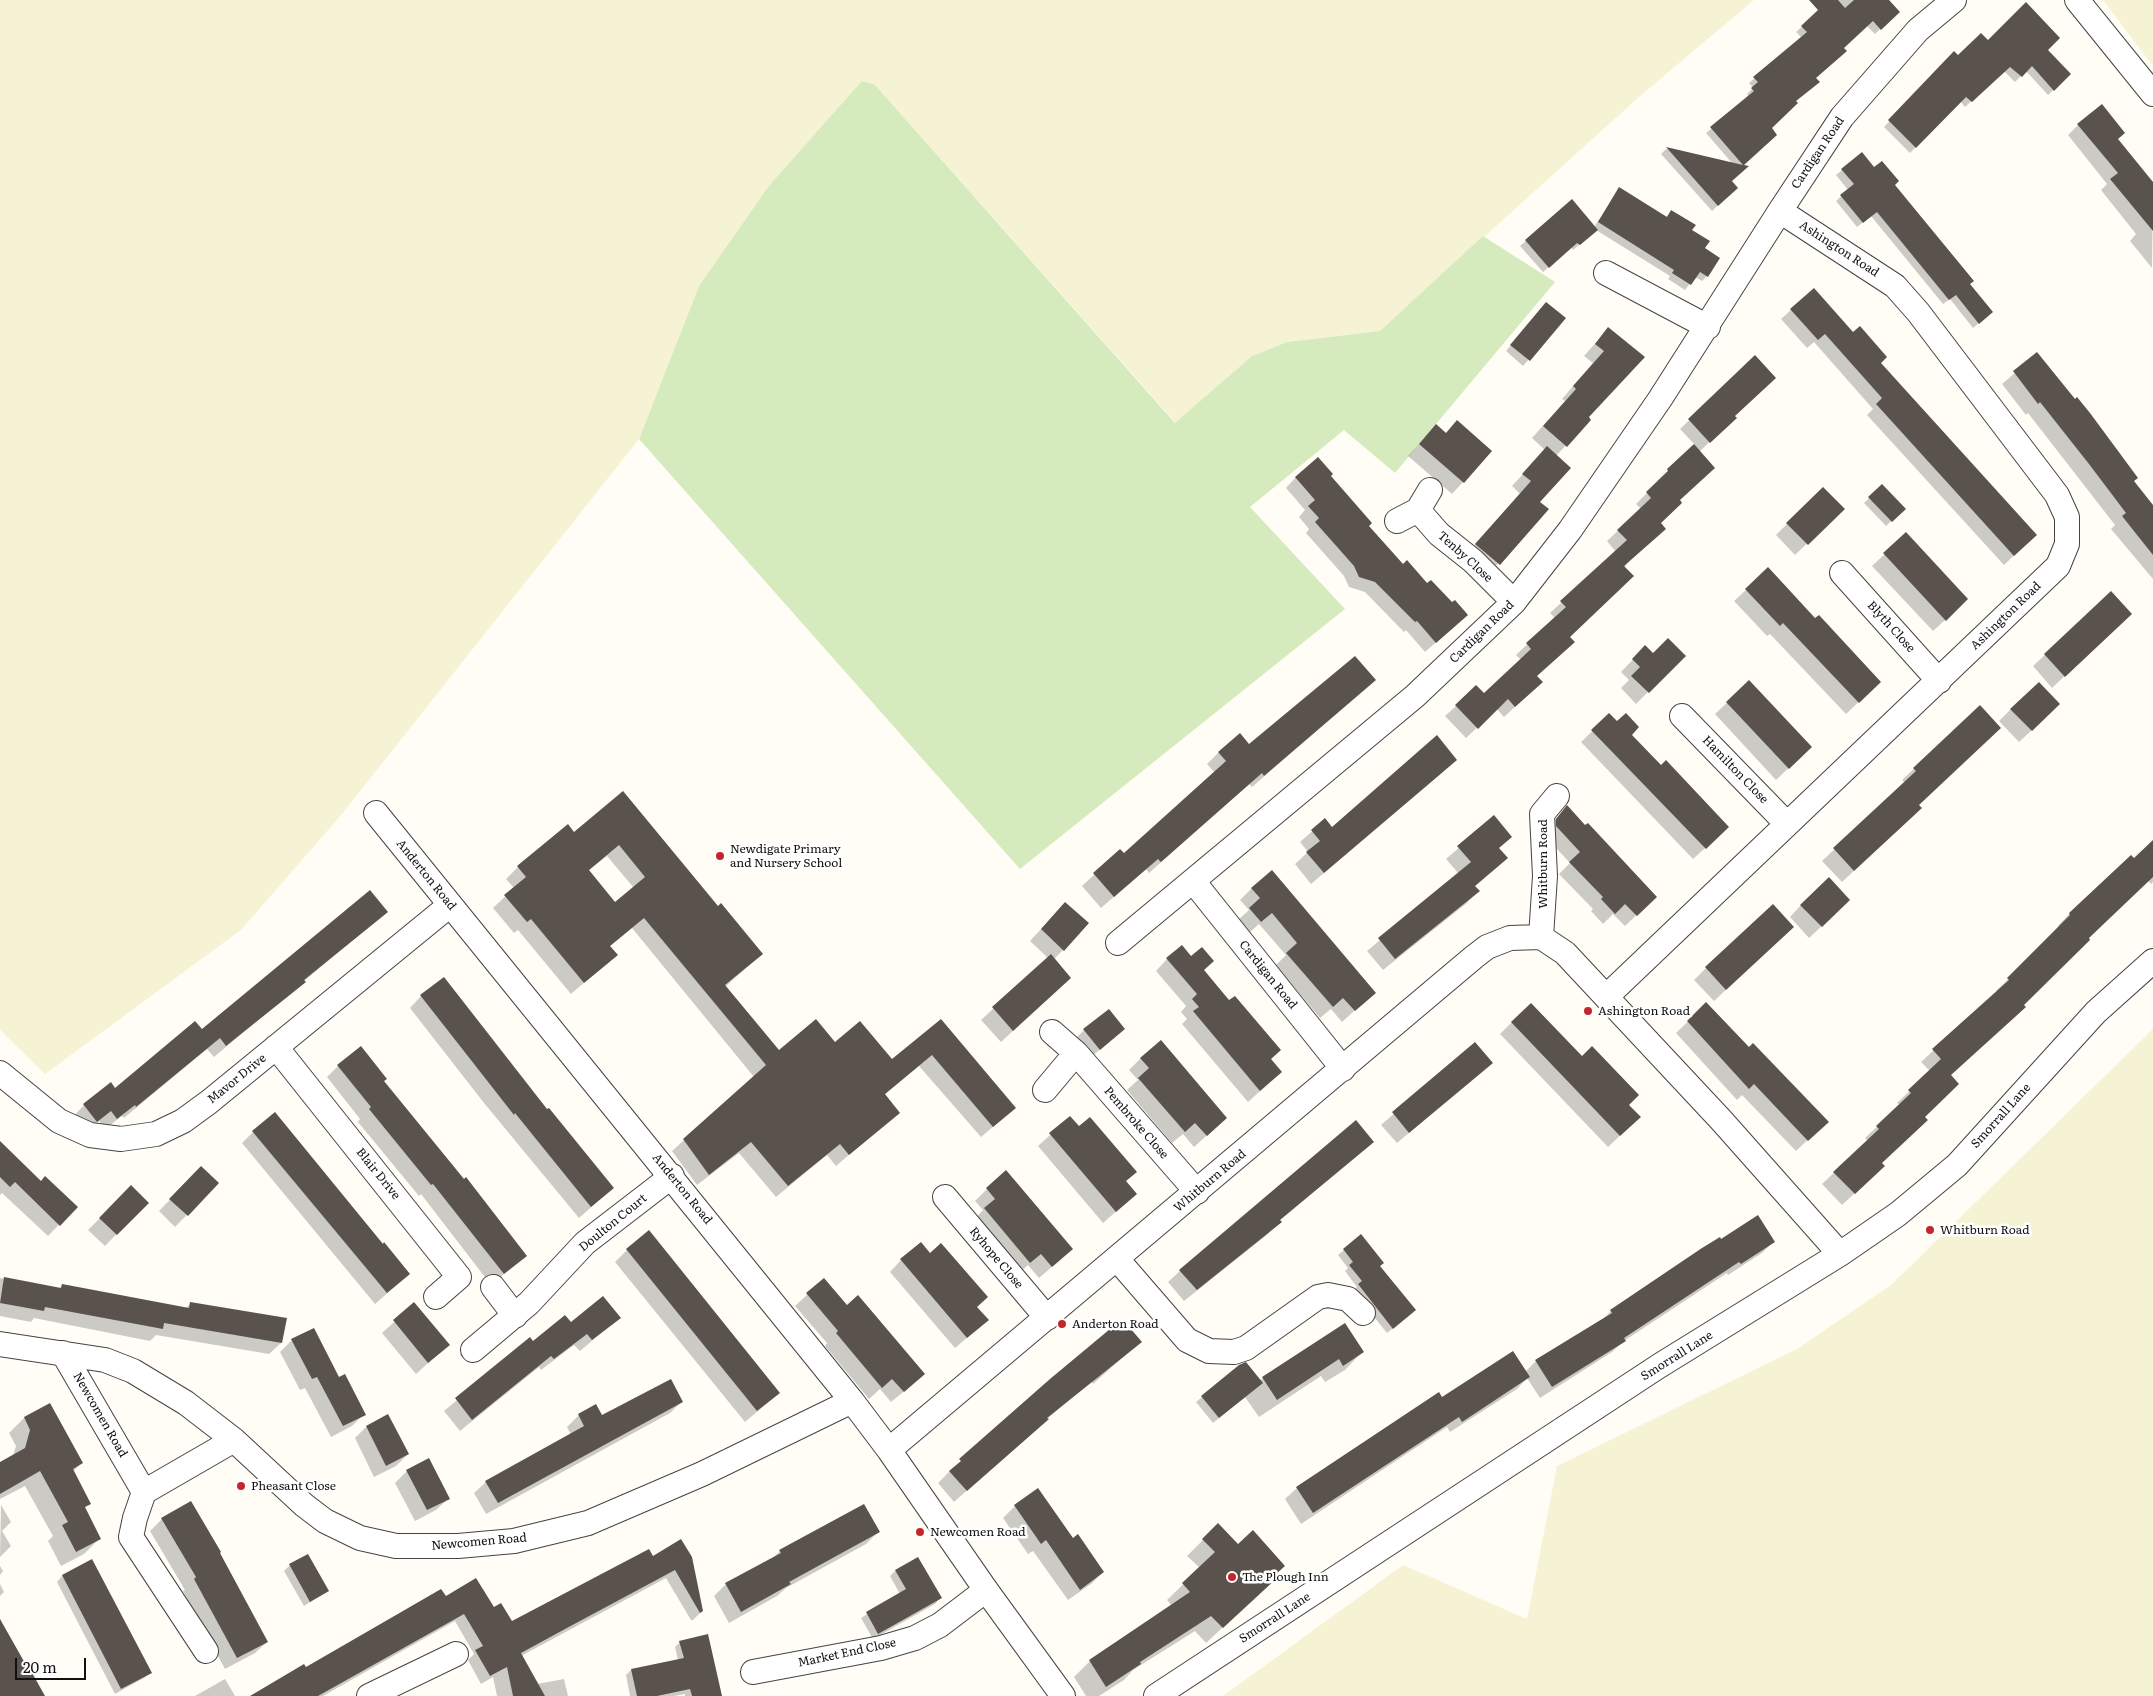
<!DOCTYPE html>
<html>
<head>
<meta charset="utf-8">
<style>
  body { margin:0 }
  #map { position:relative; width:2153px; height:1696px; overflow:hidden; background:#fffdf5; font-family:Literata,serif }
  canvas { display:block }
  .scale { position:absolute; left:15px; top:1658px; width:71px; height:22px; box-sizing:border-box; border:2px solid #111; border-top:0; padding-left:6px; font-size:15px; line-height:18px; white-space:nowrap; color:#111; -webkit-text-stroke:4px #fff; paint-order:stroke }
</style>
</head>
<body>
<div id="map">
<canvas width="2153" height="1696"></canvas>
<div class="scale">20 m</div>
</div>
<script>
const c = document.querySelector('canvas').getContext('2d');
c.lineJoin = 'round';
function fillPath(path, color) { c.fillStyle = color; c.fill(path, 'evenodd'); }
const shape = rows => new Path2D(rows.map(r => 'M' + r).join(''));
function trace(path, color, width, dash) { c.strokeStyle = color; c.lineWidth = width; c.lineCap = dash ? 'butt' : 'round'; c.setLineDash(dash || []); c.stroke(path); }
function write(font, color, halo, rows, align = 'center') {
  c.font = font + ' Literata,serif'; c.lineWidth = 5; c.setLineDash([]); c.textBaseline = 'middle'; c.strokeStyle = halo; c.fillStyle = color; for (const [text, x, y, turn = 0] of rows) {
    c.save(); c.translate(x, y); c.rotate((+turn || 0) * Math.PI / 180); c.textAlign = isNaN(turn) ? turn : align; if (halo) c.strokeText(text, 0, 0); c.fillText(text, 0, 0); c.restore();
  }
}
const farmland = shape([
  [0,0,1754,0,1640,96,1380,331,1287,342,1252,356,1176,423,875,85,768,187,699,286,639,439,342,814,241,930,45,1074,0,1030],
  [2103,0,2153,0,2153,66],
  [2153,1029,2153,1696,1223,1696,1403,1565,1527,1619,1557,1466,1797,1349,1891,1285]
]);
const green = shape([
  [862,81,875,85,1175,423,1252,356,1287,342,1380,331,1483,236,1555,282,1395,473,1344,430,1250,507,1345,609,1020,869,639,439,699,286,768,187]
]);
const shadow = shape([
  [1832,0,1887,0,1898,12,1875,34,1867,26,1843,48,1770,128,1770,140,1742,166,1730,181,1731,193,1712,211,1661,154,1666,149,1732,163,1706,133,1749,97,1747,94,1753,88,1749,83,1802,38,1796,32],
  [1988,41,2046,50,2070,74,2048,95,2026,71,2015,82,2004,71,1965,107,1960,101,1910,153,1884,127,1954,53,1958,57],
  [2078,125,2117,140,2153,183,2152,268,2130,241,2136,234,2101,190,2107,184,2068,135],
  [1862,154,1874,169,1894,185,1969,284,1986,317,1973,328,1950,299,1943,304,1871,216,1857,227,1836,201,1848,190,1836,175],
  [1619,189,1666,217,1672,211,1690,230,1703,248,1707,276,1702,281,1695,277,1685,290,1668,279,1670,276,1596,230,1573,250,1571,247,1543,272,1520,246,1572,201,1594,227],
  [1541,309,1564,319,1523,366,1506,351],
  [1791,310,1879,363,2025,545,2004,565,1867,415,1873,409,1814,342,1807,348,1781,319],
  [1608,329,1643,357,1587,417,1589,420,1556,456,1538,502,1547,509,1487,576,1465,556,1520,494,1512,486,1545,450,1532,438,1565,401,1562,399,1593,363,1584,356],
  [2037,354,2101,430,2133,482,2153,507,2153,579,2111,529,2115,525,2028,413,2026,415,2002,384],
  [1755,357,1734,416,1726,426,1699,452,1678,501,1536,676,1530,693,1504,717,1497,709,1466,738,1445,716,1456,706,1483,695,1521,660,1516,655,1555,618,1550,613,1616,552,1607,541,1641,509,1636,504,1658,482,1657,481,1695,445,1680,429],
  [1457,422,1463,482,1452,494,1408,456,1436,426,1445,434],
  [1329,476,1368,527,1456,625,1425,652,1406,630,1404,632,1365,592,1349,587,1344,576,1306,533,1309,529,1299,517,1305,510,1286,488,1296,477],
  [1882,486,1904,509,1886,526,1864,503],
  [1823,488,1843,509,1795,555,1776,535],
  [1906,534,1955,611,1933,631,1872,566],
  [1746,590,1868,693,1846,714,1770,634,1767,636,1734,601],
  [2111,593,2119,625,2052,688,2033,666],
  [1645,647,1653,654,1684,656,1636,704,1621,688,1629,680,1621,672],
  [1374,680,1252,787,1249,784,1149,873,1146,869,1101,908,1082,886,1120,851,1123,855,1215,773,1207,764,1219,752,1249,746],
  [1749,682,1798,759,1776,780,1715,714],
  [1980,707,1908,820,1842,882,1822,861,1905,783,1902,780],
  [2011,709,2047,716,2019,742,1999,721],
  [1609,715,1630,735,1715,839,1693,859,1581,742],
  [1444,771,1311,884,1295,864,1308,852,1300,842,1325,820,1332,829],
  [623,793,718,908,761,954,725,987,779,1052,835,1044,891,1061,940,1021,1015,1108,981,1137,919,1066,884,1095,898,1113,836,1166,827,1155,776,1197,739,1153,697,1185,672,1151,754,1077,632,928,609,947,616,955,571,994,518,930,514,933,493,908,514,888,506,879,518,867,573,833],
  [607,856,634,888,615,904,588,871],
  [1567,807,1644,908,1625,926,1613,914,1603,924,1591,911,1593,909,1559,874,1570,863,1546,837,1545,831],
  [1494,817,1498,849,1506,858,1474,887,1478,891,1467,903,1383,970,1367,951,1459,874,1446,859],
  [2153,842,2153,882,2151,884,2148,881,2087,938,1949,1076,1923,1117,1881,1163,1872,1177,1842,1205,1822,1184,1868,1141,1865,1138,1900,1105,1897,1103,1930,1071,1921,1062,1997,992,1996,991,2060,928,2058,926,2069,914,2131,857,2134,859],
  [1252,888,1374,993,1342,1022,1331,1009,1320,1018,1276,965,1286,955,1259,924,1249,933,1238,920,1249,910,1240,900],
  [1801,905,1837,912,1809,938,1790,917],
  [386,912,214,1057,207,1049,124,1118,122,1116,105,1129,99,1121,85,1132,73,1117,84,1105,114,1089],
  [1054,915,1063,950,1054,959,1070,978,1001,1042,981,1020,1048,958,1030,941],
  [1780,939,1714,1001,1694,980,1706,968],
  [1167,959,1203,971,1270,1060,1268,1084,1248,1102,1182,1024,1187,1019,1181,1012,1186,1006,1156,971],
  [421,996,547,1111,613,1188,579,1218,484,1103,410,1008],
  [1706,1004,1815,1133,1796,1151,1742,1095,1737,1100,1676,1033],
  [1512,1022,1628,1105,1627,1129,1608,1147,1500,1034],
  [1123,1029,1088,1060,1073,1041,1084,1030],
  [1475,1043,1491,1063,1397,1143,1381,1125],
  [1141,1058,1226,1118,1194,1147,1183,1134,1172,1143,1127,1090,1138,1080,1129,1070],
  [338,1066,383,1081,525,1256,491,1285,421,1194,419,1196,358,1122,360,1119,327,1077],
  [1070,1117,1136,1194,1103,1223,1038,1146],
  [253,1132,409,1274,375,1304,242,1143],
  [0,1142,41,1182,76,1207,48,1236,2,1193,0,1195],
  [201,1168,218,1183,175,1227,159,1211],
  [131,1187,147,1203,105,1246,88,1230],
  [987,1189,1060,1260,1039,1278,1028,1265,1018,1274,973,1221,983,1210,975,1201],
  [1279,1221,1268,1234,1184,1301,1168,1282,1180,1271],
  [1774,1241,1762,1253,1728,1275,1727,1273,1624,1341,1612,1352,1540,1398,1527,1378,1517,1389,1450,1432,1447,1427,1301,1524,1285,1499,1297,1488,1442,1399,1525,1372,1536,1361,1601,1321,1611,1311],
  [627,1250,779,1393,745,1422,615,1262],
  [1344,1250,1379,1266,1408,1316,1387,1333,1353,1291,1357,1287,1345,1271,1348,1268,1338,1255],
  [930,1255,976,1307,975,1331,955,1348,890,1272,901,1260],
  [0,1278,59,1289,62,1285,185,1309,190,1304,281,1343,269,1354,156,1335,150,1341,34,1318,31,1322,0,1316],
  [824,1279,912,1385,891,1402,880,1389,869,1399,825,1346,827,1343,795,1306],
  [414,1304,448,1345,416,1374,382,1333],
  [619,1318,580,1351,574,1345,541,1370,539,1367,460,1431,444,1411,530,1339,532,1342,570,1324],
  [292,1340,339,1379,364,1414,352,1426,331,1437,305,1388,300,1390,280,1352],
  [1140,1342,1093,1384,1091,1381,1047,1419,954,1502,938,1483,950,1471],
  [1362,1352,1345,1370,1325,1382,1321,1376,1259,1417,1245,1397,1213,1423,1196,1402,1240,1366,1259,1381,1263,1378],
  [682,1401,670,1413,486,1514,474,1493,486,1482,571,1435,567,1427,579,1415,602,1417],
  [49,1405,81,1463,73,1472,89,1503,84,1508,100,1538,84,1554,61,1566,48,1541,53,1536,25,1486,0,1499,0,1464,13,1456,16,1446,9,1433,24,1418],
  [366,1427,408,1454,396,1466,374,1477,355,1438],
  [407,1471,448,1499,436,1510,415,1521,395,1483],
  [1,1505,11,1522,2,1531,11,1546,0,1557],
  [1015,1506,1103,1572,1091,1584,1068,1600,1033,1551,1028,1554,1003,1518],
  [162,1519,218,1553,267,1642,255,1653,225,1669,183,1591,185,1590,150,1531],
  [1218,1525,1238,1546,1276,1578,1206,1643,1195,1631,1133,1670,1124,1680,1099,1696,1086,1696,1074,1677,1090,1661,1172,1606,1167,1600,1200,1568,1187,1556],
  [878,1532,866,1544,786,1588,777,1596,729,1623,714,1596,726,1584,772,1559,780,1551],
  [680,1541,702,1611,693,1620,691,1620,666,1578,521,1656,537,1684,564,1679,568,1696,497,1696,493,1677,481,1684,468,1660,474,1654,455,1621,323,1696,251,1696,445,1598,493,1609,511,1623,653,1558],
  [92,1561,150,1673,144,1678,115,1694,57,1582,62,1576],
  [290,1565,327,1591,304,1606,284,1571],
  [0,1566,3,1571,0,1575],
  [895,1571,940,1598,935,1604,873,1639,861,1618,900,1594,890,1576],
  [0,1584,4,1592,0,1596],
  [680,1642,721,1696,685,1696,685,1694,674,1696,630,1696,626,1675,631,1670,678,1660,675,1647],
  [225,1679,235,1696,195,1696]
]);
const building = shape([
  [1809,0,1838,0,1845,8,1854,0,1889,0,1900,12,1881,30,1873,21,1844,48,1847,51,1816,78,1820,82,1796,101,1798,103,1772,128,1777,135,1744,165,1749,166,1732,181,1738,188,1718,206,1666,147,1743,165,1710,127,1754,91,1751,88,1758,82,1753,77,1807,32,1801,26,1818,10],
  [2026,2,2060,38,2048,50,2071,74,2054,91,2032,66,2022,77,2010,67,1972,102,1966,97,1916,148,1888,120,1954,51,1958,55,1981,33,1988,40],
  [2102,104,2125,133,2118,139,2153,182,2153,231,2110,179,2118,173,2077,124],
  [1862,152,1874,167,1882,161,1899,181,1895,185,1974,281,1970,284,1993,312,1979,324,1956,295,1949,300,1877,212,1863,223,1840,195,1854,184,1841,169],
  [1619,187,1667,217,1671,210,1696,225,1692,230,1710,241,1705,248,1720,258,1708,277,1700,272,1691,285,1672,273,1674,270,1598,222],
  [1572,199,1598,230,1580,245,1577,243,1549,268,1525,240],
  [1814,288,1853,332,1860,326,1887,357,1881,363,2037,535,2014,556,1876,404,1882,398,1825,334,1818,340,1790,309],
  [1546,302,1566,318,1530,361,1510,345],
  [1608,327,1645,357,1589,417,1591,420,1567,447,1543,426,1576,389,1573,386,1604,351,1595,344],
  [2037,352,2075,399,2077,397,2090,413,2138,478,2134,481,2153,505,2153,555,2122,516,2126,513,2089,464,2040,402,2038,404,2013,371],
  [1755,355,1776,378,1735,416,1737,418,1710,443,1688,419],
  [1457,420,1492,451,1464,483,1419,444,1436,424,1446,433],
  [1694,444,1715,468,1680,500,1682,503,1661,523,1666,529,1624,566,1634,576,1570,637,1575,642,1537,676,1543,682,1515,707,1508,699,1478,729,1455,705,1476,685,1484,693,1531,649,1526,643,1566,607,1560,601,1627,540,1617,530,1651,498,1646,492,1668,471,1667,469],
  [1547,446,1571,468,1540,502,1549,509,1500,565,1475,544,1531,481,1522,474],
  [1318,457,1333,474,1331,476,1372,523,1369,526,1403,564,1407,560,1427,583,1431,580,1452,602,1455,600,1468,615,1436,643,1417,621,1415,622,1375,582,1359,577,1354,566,1315,522,1319,518,1308,506,1315,500,1295,477],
  [1882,484,1906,509,1892,522,1868,497],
  [1823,487,1845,509,1808,545,1786,523],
  [1906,532,1968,599,1946,621,1883,553],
  [1768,567,1815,618,1819,615,1881,682,1859,703,1783,623,1780,626,1745,589],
  [2111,591,2132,614,2065,677,2044,654],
  [1668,638,1686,656,1649,693,1631,676,1640,667,1632,659,1645,645,1653,653],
  [1355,656,1376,680,1264,776,1262,773,1161,862,1158,859,1114,897,1093,873,1120,849,1124,853,1226,761,1218,752,1240,733,1249,744],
  [1749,680,1812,747,1789,769,1726,702],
  [2039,682,2060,704,2032,731,2010,709],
  [1980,705,2001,728,1919,805,1922,808,1854,871,1833,848,1916,771,1913,768],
  [1609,713,1617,721,1626,713,1639,727,1632,735,1661,765,1666,760,1729,827,1706,849,1591,730],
  [1437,735,1457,760,1324,873,1306,852,1320,841,1311,830,1325,818,1332,827],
  [623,791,718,906,721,903,763,954,725,985,779,1050,816,1019,835,1042,860,1021,892,1059,941,1019,1016,1108,993,1127,932,1055,885,1094,900,1113,849,1155,840,1144,788,1186,751,1142,709,1175,683,1139,766,1065,644,918,610,946,618,955,584,983,531,919,527,922,504,895,526,877,517,866,568,824,574,832],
  [619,845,645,877,615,902,589,870],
  [1567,805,1585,825,1588,823,1657,897,1637,916,1625,904,1615,914,1601,899,1603,897,1569,862,1580,852,1556,826,1556,819],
  [1494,815,1512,837,1499,848,1508,858,1475,886,1480,891,1395,959,1378,938,1471,862,1457,846],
  [2153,840,2153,877,2089,938,2090,940,2024,1005,2026,1007,1951,1075,1959,1084,1925,1117,1928,1120,1882,1163,1885,1166,1855,1194,1833,1172,1879,1129,1876,1126,1911,1093,1908,1090,1941,1059,1932,1049,2009,980,2007,978,2070,915,2069,913,2131,855,2134,858],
  [1272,870,1376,993,1355,1011,1343,998,1333,1007,1286,953,1297,943,1272,913,1261,922,1249,908,1260,898,1251,888],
  [1829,877,1850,900,1822,927,1800,905],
  [370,890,388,912,304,980,306,982,226,1046,220,1038,136,1107,135,1105,117,1119,111,1111,97,1122,83,1104,111,1082,115,1088,195,1021,202,1029],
  [1065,902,1089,923,1064,951,1041,929],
  [1773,904,1794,927,1726,990,1705,967],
  [1182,945,1191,956,1202,947,1214,961,1204,970,1229,1000,1235,996,1281,1050,1271,1059,1282,1072,1260,1091,1193,1011,1199,1007,1192,999,1197,994,1166,958],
  [1051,954,1071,978,1013,1031,992,1007],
  [444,977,547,1109,549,1108,614,1188,591,1207,515,1113,514,1115,420,995],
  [1706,1002,1749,1047,1753,1043,1829,1122,1808,1141,1754,1084,1749,1089,1687,1021],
  [1531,1003,1582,1056,1592,1046,1639,1095,1629,1105,1641,1117,1620,1136,1511,1022],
  [1109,1009,1125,1029,1100,1050,1083,1029],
  [1161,1040,1227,1118,1207,1136,1195,1123,1185,1132,1138,1078,1149,1068,1140,1058],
  [1475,1042,1493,1063,1409,1133,1392,1112],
  [361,1046,387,1079,384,1081,464,1179,466,1177,527,1256,504,1274,433,1184,431,1185,369,1109,371,1107,337,1065],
  [275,1112,383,1244,384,1242,410,1274,387,1293,252,1131],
  [1070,1116,1079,1126,1090,1117,1137,1172,1126,1181,1137,1194,1116,1212,1049,1133],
  [1356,1120,1374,1142,1280,1220,1282,1222,1197,1290,1179,1270],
  [0,1141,41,1181,45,1176,78,1207,60,1226,15,1182,10,1187,0,1177],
  [201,1166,219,1183,188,1216,169,1199],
  [1006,1170,1073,1249,1052,1267,1041,1254,1030,1263,984,1208,995,1199,986,1188],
  [131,1185,149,1203,117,1235,99,1218],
  [1758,1215,1775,1242,1741,1264,1739,1262,1624,1338,1626,1341,1552,1387,1535,1360,1612,1313,1610,1310,1702,1248,1720,1237,1721,1239],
  [649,1230,780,1393,757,1411,626,1249],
  [1361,1234,1384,1263,1380,1266,1416,1310,1393,1329,1358,1284,1362,1281,1349,1265,1353,1262,1343,1249],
  [921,1242,930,1253,941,1243,988,1297,977,1307,989,1320,967,1338,900,1259],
  [4,1277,61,1288,62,1284,189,1308,190,1302,287,1318,282,1343,164,1323,163,1329,45,1307,44,1311,0,1303],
  [824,1278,847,1305,858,1295,925,1374,904,1392,892,1379,882,1388,836,1333,838,1331,806,1293],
  [603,1296,621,1318,592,1340,587,1334,554,1359,551,1356,472,1420,455,1398,530,1337,533,1341,565,1315,571,1322],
  [414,1302,450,1345,428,1363,393,1320],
  [1124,1321,1142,1342,1047,1418,1049,1419,967,1491,949,1471,961,1461,959,1459,1050,1379,1110,1329,1111,1331],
  [1345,1323,1364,1352,1343,1366,1339,1359,1277,1400,1262,1377],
  [314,1328,339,1377,345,1374,366,1415,343,1426,317,1377,312,1379,291,1339],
  [1513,1351,1530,1377,1462,1422,1459,1417,1313,1513,1296,1487,1439,1392,1442,1397],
  [1246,1362,1263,1383,1219,1418,1201,1396,1239,1365],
  [671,1379,683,1402,498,1503,485,1481,584,1426,578,1414,596,1404,602,1415],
  [50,1403,83,1463,73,1469,91,1504,85,1507,101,1539,76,1552,62,1525,68,1522,40,1471,0,1494,0,1462,25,1448,30,1430,24,1417],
  [388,1414,409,1454,386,1466,366,1426],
  [429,1458,450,1499,427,1510,406,1470],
  [1038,1488,1073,1538,1078,1534,1104,1572,1080,1590,1046,1540,1041,1544,1014,1505],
  [191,1501,221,1552,220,1553,268,1642,237,1658,194,1579,196,1577,161,1518],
  [864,1504,880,1532,789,1582,791,1584,741,1612,725,1583,781,1553,779,1550],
  [1218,1523,1238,1544,1253,1530,1285,1566,1275,1575,1277,1578,1223,1628,1211,1616,1140,1662,1141,1664,1106,1687,1089,1660,1190,1592,1182,1583,1215,1552,1202,1539],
  [681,1539,692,1557,703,1611,700,1613,675,1570,565,1629,521,1653,545,1696,513,1696,507,1667,490,1676,475,1650,483,1646,464,1614,318,1696,250,1696,304,1664,306,1667,441,1589,446,1596,476,1578,494,1607,501,1603,512,1621,649,1549,653,1556],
  [308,1554,329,1591,310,1602,289,1564],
  [918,1557,942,1598,878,1634,866,1612,906,1589,895,1570],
  [92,1559,152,1673,121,1689,62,1575],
  [0,1619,30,1672,31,1671,45,1696,0,1696],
  [708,1634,722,1696,692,1696,690,1689,657,1696,637,1696,631,1669,684,1658,679,1641]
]);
const minor = shape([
  [2077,0,2153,94],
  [1606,273,1708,327],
  [1418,510,1439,534,1473,561,1514,602],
  [1397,521,1418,510,1430,490],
  [1842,573,1939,681],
  [1682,716,1787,824],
  [376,813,852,1401,889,1450,986,1590,1063,1696],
  [1193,881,1343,1069],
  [1541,937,1545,876,1542,814,1557,796],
  [1118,943,1415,696,1514,602,1570,530,1660,399,1780,211,1842,117,1918,30,1954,0],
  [1607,996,2058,566,2067,544,2067,517,2057,495,1918,312,1895,286,1780,211],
  [1052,1032,1076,1053,1197,1192],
  [276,1047,459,1277,436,1297],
  [0,1073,59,1121,90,1135,121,1139,156,1134,183,1121,209,1102,450,905],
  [1045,1090,1076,1053],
  [945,1197,1047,1318],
  [1117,1259,1187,1340,1209,1351,1234,1352,1246,1348,1318,1297,1328,1295,1348,1299,1363,1313],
  [493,1287,515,1316],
  [0,1344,105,1360,133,1371,186,1403,234,1440,304,1505,325,1521,360,1538,396,1546,458,1546,514,1541,588,1523,702,1474,852,1401],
  [473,1350,529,1303,585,1243,672,1176],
  [63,1353,144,1492],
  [889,1450,1474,957,1487,947,1510,938,1541,937,1565,953,1722,1121,1840,1254],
  [144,1492,135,1518,131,1537,206,1651],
  [144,1492,234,1440],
  [753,1672,881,1648,915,1638,940,1625,986,1590],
  [369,1696,456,1654],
  [1156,1696,1659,1366,1840,1254,1898,1214,1957,1165,2096,1012,2153,961]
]);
const markers = [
  [720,856,5,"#c4262e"],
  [1588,1011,5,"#c4262e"],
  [1930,1230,5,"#c4262e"],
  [1062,1324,5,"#c4262e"],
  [241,1486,5,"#c4262e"],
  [920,1532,5,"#c4262e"],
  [1232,1577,5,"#c4262e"]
];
const streetNames = [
  ["Cardigan Road",1818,153,-56],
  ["Ashington Road",1839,249,33],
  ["Tenby Close",1465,557,42],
  ["Ashington Road",2006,616,-44],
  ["Blyth Close",1891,627,48],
  ["Cardigan Road",1482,632,-44],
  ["Hamilton Close",1735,770,46],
  ["Whitburn Road",1543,864,-90],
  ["Anderton Road",426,875,51],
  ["Cardigan Road",1268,975,51],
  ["Mavor Drive",237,1079,-39],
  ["Smorrall Lane",2001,1116,-48],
  ["Pembroke Close",1136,1123,49],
  ["Blair Drive",378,1174,51],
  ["Whitburn Road",1210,1181,-40],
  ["Anderton Road",682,1189,51],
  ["Doulton Court",613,1223,-39],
  ["Ryhope Close",996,1258,50],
  ["Smorrall Lane",1677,1356,-32],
  ["Newcomen Road",100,1415,60],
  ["Newcomen Road",479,1542,-5],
  ["Smorrall Lane",1275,1618,-33],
  ["Market End Close",847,1653,-12]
];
const poiNames = [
  ["Newdigate Primary",730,849],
  ["and Nursery School",730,863],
  ["Ashington Road",1598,1011],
  ["Whitburn Road",1940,1230],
  ["Anderton Road",1072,1324],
  ["Pheasant Close",251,1486],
  ["Newcomen Road",930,1532],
  ["The Plough Inn",1242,1577]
];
fillPath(farmland, '#f6f3d4');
fillPath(green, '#d5ebbd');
fillPath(shadow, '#0003');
fillPath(building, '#5a524d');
trace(minor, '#444', 26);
trace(minor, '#fff', 24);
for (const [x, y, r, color] of markers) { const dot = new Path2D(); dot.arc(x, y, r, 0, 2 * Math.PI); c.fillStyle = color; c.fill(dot); trace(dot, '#fff', 2); }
write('12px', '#111', '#fff', streetNames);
write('12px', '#111', '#fff', poiNames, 'left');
</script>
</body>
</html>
